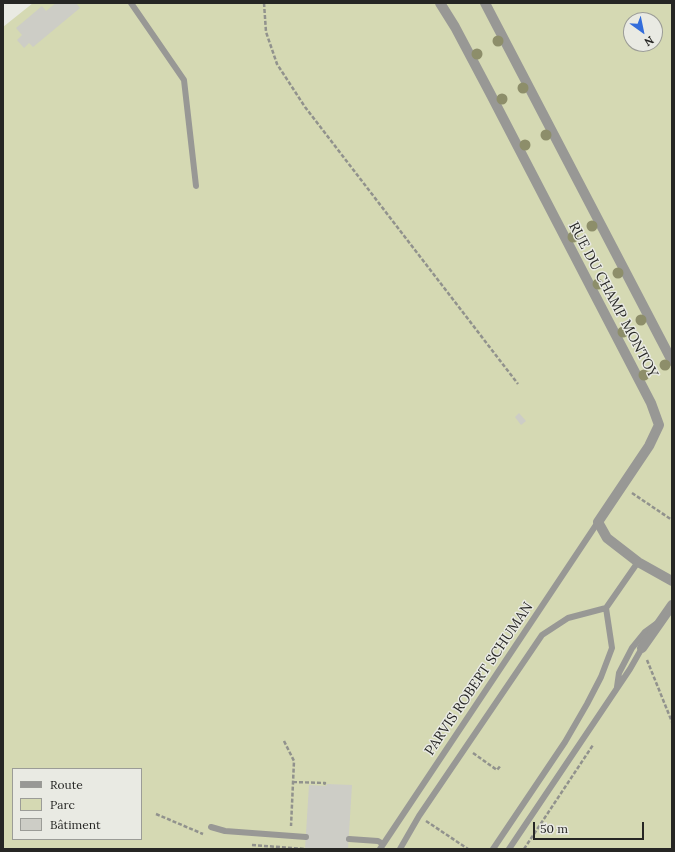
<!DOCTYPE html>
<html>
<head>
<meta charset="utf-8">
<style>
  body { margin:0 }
  #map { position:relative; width:675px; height:852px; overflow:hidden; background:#e9eae3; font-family:Lora,serif }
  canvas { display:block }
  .frame { position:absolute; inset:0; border:4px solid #262624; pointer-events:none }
  .legend { position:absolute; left:12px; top:768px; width:130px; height:72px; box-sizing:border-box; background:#e9eae3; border:1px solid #9b9c97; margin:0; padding:5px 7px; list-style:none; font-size:12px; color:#262624 }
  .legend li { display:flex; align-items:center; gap:8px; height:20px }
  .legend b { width:20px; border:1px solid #9b9c97 }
  .north { position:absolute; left:623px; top:12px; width:40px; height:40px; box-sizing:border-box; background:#e9eae3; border:1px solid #9b9c97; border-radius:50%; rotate:147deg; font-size:11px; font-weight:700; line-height:16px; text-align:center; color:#262624 }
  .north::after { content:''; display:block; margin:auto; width:14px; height:18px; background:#336ddb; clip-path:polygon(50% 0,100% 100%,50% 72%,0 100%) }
  .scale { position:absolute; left:533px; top:822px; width:111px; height:18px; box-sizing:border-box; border:2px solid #262624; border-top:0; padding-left:5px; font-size:12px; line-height:14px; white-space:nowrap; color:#262624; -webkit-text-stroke:3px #e9eae3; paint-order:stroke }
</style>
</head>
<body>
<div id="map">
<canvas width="675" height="852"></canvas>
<div class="frame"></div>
<ul class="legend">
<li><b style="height:5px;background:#989895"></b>Route</li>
<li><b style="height:11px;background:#d5d9b3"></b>Parc</li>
<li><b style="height:11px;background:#cdcdc6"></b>Bâtiment</li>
</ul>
<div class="north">N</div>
<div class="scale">50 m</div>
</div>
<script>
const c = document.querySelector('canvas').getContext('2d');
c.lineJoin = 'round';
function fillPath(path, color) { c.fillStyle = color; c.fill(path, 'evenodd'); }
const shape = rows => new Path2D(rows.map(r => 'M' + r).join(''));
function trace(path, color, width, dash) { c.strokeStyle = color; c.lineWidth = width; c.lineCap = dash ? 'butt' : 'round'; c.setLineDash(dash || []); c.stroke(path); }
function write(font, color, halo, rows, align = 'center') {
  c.font = font + ' Lora,serif'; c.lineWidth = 3; c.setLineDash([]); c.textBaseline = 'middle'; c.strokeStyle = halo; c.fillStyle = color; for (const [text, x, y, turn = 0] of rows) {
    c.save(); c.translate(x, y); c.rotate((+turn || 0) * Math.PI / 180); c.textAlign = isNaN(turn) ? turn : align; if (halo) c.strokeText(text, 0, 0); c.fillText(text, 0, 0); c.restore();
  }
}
const green = shape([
  [33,3,672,3,672,849,3,849,3,27],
  [631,20,655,20,655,44,631,44],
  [13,769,141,769,141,839,13,839]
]);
const building = shape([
  [56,3,76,3,80,8,33,47,29,43,24,48,17,40,22,35,16,28,42,6,46,11],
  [519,413,526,421,521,425,515,417],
  [327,784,352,785,348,849,305,849,309,785,326,786]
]);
const path = shape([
  [264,3,266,32,277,64,305,107,518,384],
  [632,493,672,520],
  [647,660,672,722],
  [284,741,294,761,291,826],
  [473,753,497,770,501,765],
  [293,782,325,783,324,785],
  [156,814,203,834],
  [426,821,468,849],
  [252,845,305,849],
  [524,849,593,745]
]);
const lane = shape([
  [131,3,184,80,196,186],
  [617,687,619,673,632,648,645,632,656,624],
  [211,827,225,831,306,837],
  [349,839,378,841,383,844],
  [380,849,598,522],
  [400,849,419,816,542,635,568,618,606,608,638,562],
  [493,849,565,742,587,704,601,677,612,648,606,608],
  [509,849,630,669,642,648]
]);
const street = shape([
  [440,3,455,27,490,93,651,403,659,425,649,446,598,522,607,538,638,562,672,581],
  [485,3,672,361],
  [642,648,672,605]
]);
const trees = [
  [498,41],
  [477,54],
  [523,88],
  [502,99],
  [546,135],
  [525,145],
  [592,226],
  [573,237],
  [618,273],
  [598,284],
  [641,320],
  [623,332],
  [665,365],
  [644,375]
];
const streetNames = [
  ["RUE DU CHAMP MONTOY",613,300,62],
  ["PARVIS ROBERT SCHUMAN",479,679,-56]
];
fillPath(green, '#d5d9b3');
fillPath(building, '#cdcdc6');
trace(path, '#91928d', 2.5, [4, 2]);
trace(lane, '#989895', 6);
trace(street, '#989895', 10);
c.fillStyle = '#8d8e6a';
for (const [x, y] of trees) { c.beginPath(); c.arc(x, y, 5.5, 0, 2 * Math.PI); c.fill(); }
write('14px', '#262624', '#e9eae3', streetNames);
</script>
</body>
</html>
